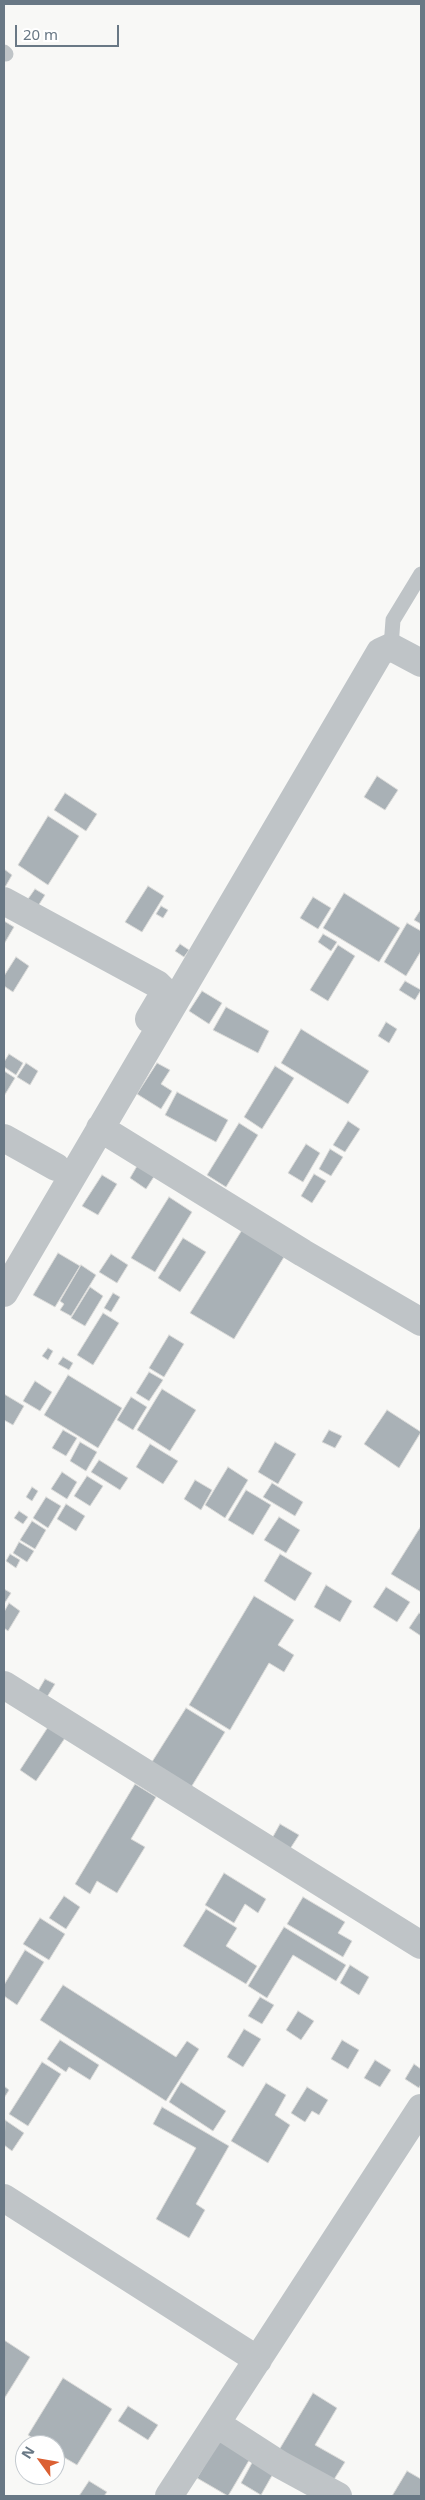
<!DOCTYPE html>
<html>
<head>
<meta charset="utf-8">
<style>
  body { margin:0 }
  #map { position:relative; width:425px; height:2500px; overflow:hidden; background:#f8f8f6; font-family:"Noto Sans",sans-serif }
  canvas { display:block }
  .frame { position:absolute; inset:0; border:5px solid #697885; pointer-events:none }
  .north { position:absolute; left:15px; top:2435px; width:50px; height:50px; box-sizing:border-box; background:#fff; border:1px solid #c3c9ce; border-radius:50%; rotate:302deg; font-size:14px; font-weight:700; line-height:20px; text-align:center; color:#697885 }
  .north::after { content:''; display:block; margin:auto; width:18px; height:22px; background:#db6033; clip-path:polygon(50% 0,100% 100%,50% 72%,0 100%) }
  .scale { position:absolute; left:15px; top:25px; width:104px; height:22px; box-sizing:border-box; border:2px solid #697885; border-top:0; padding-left:6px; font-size:15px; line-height:18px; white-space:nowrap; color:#697885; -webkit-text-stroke:4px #fff; paint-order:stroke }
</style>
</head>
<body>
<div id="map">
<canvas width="425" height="2500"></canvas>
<div class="frame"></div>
<div class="north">N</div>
<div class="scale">20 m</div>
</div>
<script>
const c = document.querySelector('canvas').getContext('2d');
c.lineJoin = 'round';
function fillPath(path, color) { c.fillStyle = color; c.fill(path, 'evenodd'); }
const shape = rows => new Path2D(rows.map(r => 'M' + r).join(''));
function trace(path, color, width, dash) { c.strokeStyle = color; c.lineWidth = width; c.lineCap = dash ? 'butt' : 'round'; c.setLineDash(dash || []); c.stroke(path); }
const building = shape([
  [377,776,398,790,385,810,364,797,377,776],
  [65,793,97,814,86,831,54,810,65,793],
  [48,816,79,836,48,885,18,865,48,816],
  [4,869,12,875,4,889,4,869],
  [148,886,164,896,142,932,125,922,148,886],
  [35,889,45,895,38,906,28,899,35,889],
  [344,893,400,928,379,962,323,928,344,893],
  [313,897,331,908,318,929,300,918,313,897],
  [161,906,168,910,163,918,156,914,161,906],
  [421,909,421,924,414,920,421,909],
  [4,921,14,927,4,944,4,921],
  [407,923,421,931,421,951,406,976,384,962,407,923],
  [323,934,337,942,331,951,318,942,323,934],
  [180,944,189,950,184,957,175,951,180,944],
  [338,945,355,956,328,1001,310,990,338,945],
  [16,957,29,966,13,992,4,986,4,976,16,957],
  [405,981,421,990,415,1000,399,990,405,981],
  [202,991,222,1003,209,1024,189,1011,202,991],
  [226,1007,269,1031,258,1053,213,1030,226,1007],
  [386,1022,397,1029,389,1043,378,1036,386,1022],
  [301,1029,369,1071,348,1104,281,1063,301,1029],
  [9,1054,23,1063,16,1075,4,1067,4,1062,9,1054],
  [26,1063,38,1071,30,1085,17,1077,26,1063],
  [157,1063,170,1070,161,1084,172,1091,161,1109,137,1094,157,1063],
  [275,1066,294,1078,262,1129,244,1117,275,1066],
  [4,1071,15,1078,4,1096,4,1071],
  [177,1092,228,1120,216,1142,165,1115,177,1092],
  [348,1121,360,1129,345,1152,333,1145,348,1121],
  [239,1123,258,1135,226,1187,207,1175,239,1123],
  [306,1144,320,1153,303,1182,288,1173,306,1144],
  [330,1149,343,1157,331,1176,319,1169,330,1149],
  [140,1161,157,1172,146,1189,130,1178,140,1161],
  [314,1174,326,1181,312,1203,301,1196,314,1174],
  [102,1175,117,1184,98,1215,82,1206,102,1175],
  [169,1197,192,1212,155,1272,131,1258,169,1197],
  [242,1230,284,1257,234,1339,190,1313,242,1230],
  [183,1238,206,1252,180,1292,158,1278,183,1238],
  [58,1253,80,1266,55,1307,33,1295,58,1253],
  [111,1254,128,1265,117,1283,99,1272,111,1254],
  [81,1265,96,1275,71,1316,60,1310,64,1304,60,1301,81,1265],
  [90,1287,103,1296,85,1326,71,1318,90,1287],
  [113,1293,120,1297,111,1312,104,1308,113,1293],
  [103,1313,119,1323,93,1365,77,1355,103,1313],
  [169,1335,184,1344,164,1377,149,1368,169,1335],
  [48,1348,53,1351,48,1360,42,1356,48,1348],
  [63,1357,73,1363,69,1370,58,1364,63,1357],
  [149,1372,163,1380,149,1401,136,1393,149,1372],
  [68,1375,122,1408,98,1448,44,1415,68,1375],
  [35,1381,52,1392,40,1411,23,1401,35,1381],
  [162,1389,196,1410,170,1451,137,1430,162,1389],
  [4,1394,24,1406,13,1425,4,1420,4,1394],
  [131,1397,147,1407,133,1430,117,1420,131,1397],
  [387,1410,421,1432,399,1468,364,1444,387,1410],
  [63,1430,77,1438,66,1456,52,1448,63,1430],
  [329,1430,342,1436,335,1448,322,1442,329,1430],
  [80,1442,97,1452,86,1471,70,1461,80,1442],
  [275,1442,296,1454,278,1484,258,1472,275,1442],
  [150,1444,178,1461,163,1484,136,1467,150,1444],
  [99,1460,128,1478,120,1490,91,1472,99,1460],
  [228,1467,248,1480,225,1518,205,1505,228,1467],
  [62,1472,77,1482,67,1499,51,1489,62,1472],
  [87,1476,103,1486,90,1506,74,1496,87,1476],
  [195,1480,212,1490,201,1510,184,1499,195,1480],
  [272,1483,303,1502,295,1516,263,1497,272,1483],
  [32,1487,38,1491,32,1501,26,1497,32,1487],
  [246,1490,271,1505,253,1535,228,1520,246,1490],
  [46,1497,61,1506,48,1528,33,1518,46,1497],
  [66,1504,85,1516,76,1531,57,1519,66,1504],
  [19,1511,28,1517,23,1524,14,1518,19,1511],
  [279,1517,300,1530,286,1553,264,1540,279,1517],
  [32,1521,46,1530,35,1549,20,1540,32,1521],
  [421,1526,421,1592,391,1574,421,1526],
  [19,1542,34,1551,27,1562,13,1553,19,1542],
  [10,1554,20,1560,16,1568,6,1561,10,1554],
  [280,1554,312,1573,295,1601,264,1581,280,1554],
  [326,1585,352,1601,340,1622,314,1607,326,1585],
  [386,1587,410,1602,397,1622,373,1607,386,1587],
  [4,1589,11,1593,4,1604,4,1589],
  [254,1596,294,1620,278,1645,294,1655,284,1672,269,1663,230,1730,189,1705,254,1596],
  [9,1603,20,1611,8,1631,4,1628,4,1612,9,1603],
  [419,1613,421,1614,421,1636,409,1628,419,1613],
  [45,1679,55,1684,47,1697,38,1691,45,1679],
  [186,1708,225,1732,190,1789,150,1765,186,1708],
  [48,1727,65,1738,36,1781,20,1770,48,1727],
  [135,1784,156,1797,131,1839,145,1847,117,1893,97,1881,90,1894,75,1884,135,1784],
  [280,1824,299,1835,288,1852,270,1842,280,1824],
  [224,1873,266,1899,258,1913,245,1904,234,1923,205,1905,224,1873],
  [64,1896,80,1907,66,1929,49,1918,64,1896],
  [303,1897,345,1922,338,1933,352,1941,343,1957,287,1924,303,1897],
  [206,1909,237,1928,226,1946,257,1966,246,1984,183,1946,206,1909],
  [40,1918,65,1934,49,1960,23,1944,40,1918],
  [284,1927,346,1965,336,1981,293,1955,267,1998,248,1986,284,1927],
  [25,1950,44,1962,17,2005,4,1996,4,1985,25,1950],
  [350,1965,369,1977,359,1995,340,1983,350,1965],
  [63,1985,176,2057,187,2041,199,2049,166,2101,40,2020,63,1985],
  [260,1997,274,2005,262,2024,248,2016,260,1997],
  [298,2011,314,2021,301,2040,286,2030,298,2011],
  [244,2029,261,2039,243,2067,227,2057,244,2029],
  [60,2040,99,2065,90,2080,69,2067,66,2072,47,2059,60,2040],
  [342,2040,359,2050,348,2069,331,2059,342,2040],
  [375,2060,391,2070,380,2087,364,2078,375,2060],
  [42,2062,61,2074,28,2126,9,2114,42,2062],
  [414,2064,421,2069,421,2084,419,2088,405,2079,414,2064],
  [181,2082,226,2111,213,2131,169,2102,181,2082],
  [266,2083,286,2095,275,2115,290,2125,268,2163,231,2141,266,2083],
  [4,2086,9,2090,4,2098,4,2086],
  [307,2087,328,2100,319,2115,312,2111,305,2122,291,2113,307,2087],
  [162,2107,229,2146,196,2204,205,2210,189,2238,156,2219,196,2148,153,2124,162,2107],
  [5,2120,24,2133,12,2151,4,2145,5,2120],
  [4,2340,30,2357,4,2399,4,2340],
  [63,2378,112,2409,77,2465,55,2452,55,2445,44,2445,28,2435,63,2378],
  [313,2393,337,2408,315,2445,345,2462,333,2481,279,2450,313,2393],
  [128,2406,158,2425,148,2440,118,2421,128,2406],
  [220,2439,251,2457,228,2496,197,2478,220,2439],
  [253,2461,274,2472,261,2495,241,2483,253,2461],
  [407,2471,421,2479,421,2496,392,2496,407,2471],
  [89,2481,107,2492,104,2496,79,2496,89,2481]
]);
const service = shape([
  [4,52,6,54],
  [391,647,393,620,421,574]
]);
const minor = shape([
  [4,901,157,984,165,992,149,1019],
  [100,1128,303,1253,421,1322],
  [4,1138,56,1167],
  [4,1293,380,652,391,647,421,663],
  [4,1685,421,1945],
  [4,2198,258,2360],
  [217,2424,279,2464,338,2496],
  [169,2496,421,2108]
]);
fillPath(building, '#a9b1b6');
trace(building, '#dadad8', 1);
trace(service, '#bfc4c7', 15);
trace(minor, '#bfc4c7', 28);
</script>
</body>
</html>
